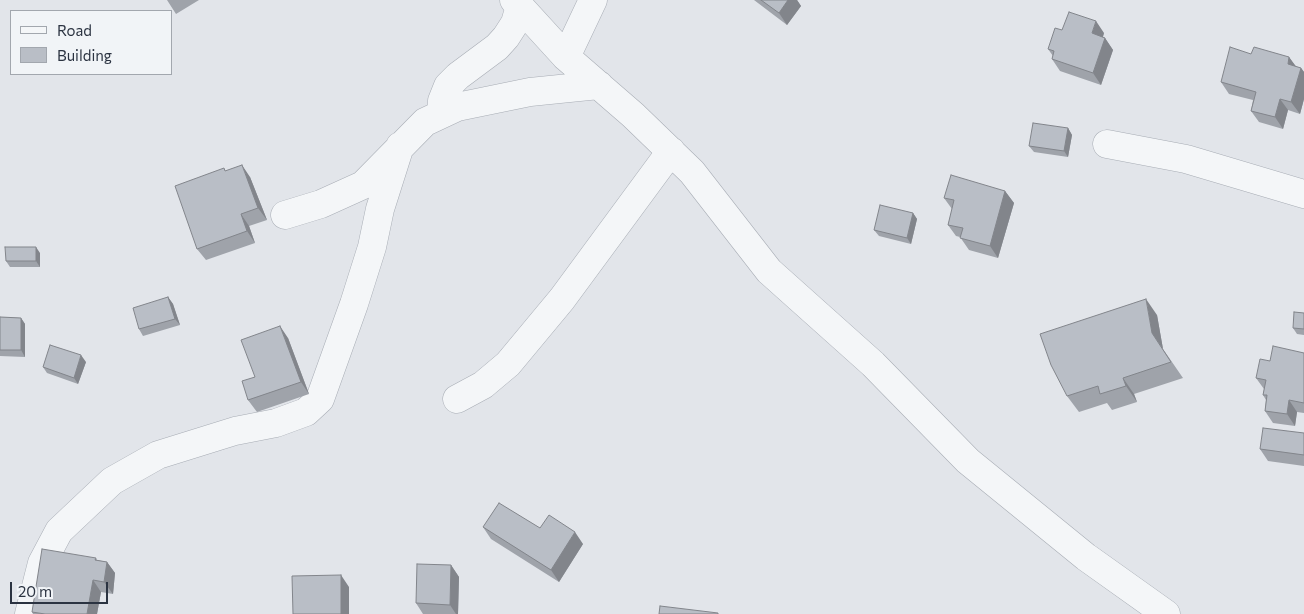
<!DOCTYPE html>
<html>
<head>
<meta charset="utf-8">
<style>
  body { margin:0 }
  #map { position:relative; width:1304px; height:614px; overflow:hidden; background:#e2e5ea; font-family:Commissioner,sans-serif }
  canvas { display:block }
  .legend { position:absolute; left:10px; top:10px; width:162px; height:65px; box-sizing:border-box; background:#f1f4f7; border:1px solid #a2a7ae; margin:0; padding:6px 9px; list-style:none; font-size:15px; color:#2b3341 }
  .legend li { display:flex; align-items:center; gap:10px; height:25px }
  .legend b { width:25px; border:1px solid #a2a7ae }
  .scale { position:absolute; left:10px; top:582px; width:98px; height:22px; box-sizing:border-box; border:2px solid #2b3341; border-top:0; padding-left:6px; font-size:15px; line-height:18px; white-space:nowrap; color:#2b3341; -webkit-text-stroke:4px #f1f4f7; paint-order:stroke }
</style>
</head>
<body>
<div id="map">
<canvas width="1304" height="614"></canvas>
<ul class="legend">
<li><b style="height:6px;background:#f4f6f8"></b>Road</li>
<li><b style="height:14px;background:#b9bec6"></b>Building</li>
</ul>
<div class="scale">20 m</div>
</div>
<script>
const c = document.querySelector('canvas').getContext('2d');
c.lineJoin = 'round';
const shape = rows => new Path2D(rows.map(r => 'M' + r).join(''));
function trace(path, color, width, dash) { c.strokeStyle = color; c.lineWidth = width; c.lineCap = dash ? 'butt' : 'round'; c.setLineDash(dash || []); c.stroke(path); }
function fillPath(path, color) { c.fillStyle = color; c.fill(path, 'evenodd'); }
const minor = shape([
  [514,0,566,57,633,115,692,172,769,271,873,364,968,461,1086,557,1166,614],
  [566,57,593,0],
  [441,114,442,101,448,86,458,76,497,47,506,37,515,23,520,6],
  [1107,144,1186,159,1304,194],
  [285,215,321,204,363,185,425,122,457,107,530,92,599,85],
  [457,399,483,385,508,364,562,299,671,151],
  [29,614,42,563,59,531,112,481,158,455,235,431,276,423,306,412,320,399,354,304,372,247,380,209,400,146]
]);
const wall = shape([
  [167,0,199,0,176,14],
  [754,0,797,0,801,6,787,25],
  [1104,33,1103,37,1105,38,1113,50,1101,85,1060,71,1052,59,1053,56,1048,49],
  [1289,57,1295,66,1301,68,1304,72,1304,99,1300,114,1288,110,1283,129,1259,122,1251,111,1253,100,1229,94,1221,82],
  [1068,128,1072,135,1068,157,1034,152,1029,146],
  [226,171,250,177,267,220,249,226,255,243,206,260,197,249],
  [1005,191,1014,203,998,258,969,250,960,237,956,236,948,225,952,209,944,198],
  [913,213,917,219,911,244,879,236,874,230],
  [40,253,40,267,10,267,6,261],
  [168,297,173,304,180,325,143,336,139,329],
  [1304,313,1304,335,1297,334,1293,328],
  [1157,315,1163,349,1183,378,1134,394,1137,402,1112,410,1107,403,1079,412,1067,396],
  [0,317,21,318,25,324,25,357,0,356],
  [288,338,309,394,257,412,248,400,255,377],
  [1304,353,1304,413,1297,412,1295,426,1273,423,1265,411,1266,400,1263,395,1264,389,1256,378,1270,361],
  [86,362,78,384,47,373,43,367],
  [1304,433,1304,466,1268,461,1260,449],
  [483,527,540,528,583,544,559,582,491,539],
  [96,558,97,560,107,562,115,573,113,594,101,592,97,614,33,614,32,612],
  [451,565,459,577,458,614,423,614,416,603]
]);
const shadedWall = shape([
  [788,0,797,0,801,6,787,25,779,13],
  [1096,21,1104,33,1100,45,1092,33],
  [1105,38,1113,50,1101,85,1093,73],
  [1289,57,1298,69,1288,64],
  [1301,68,1304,72,1304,99,1300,114,1291,102],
  [1280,99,1288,110,1283,129,1275,117],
  [1068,128,1072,135,1068,157,1064,151],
  [242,165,250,177,267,220,258,208],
  [1005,191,1014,203,998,258,990,246],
  [913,213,917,219,911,244,907,238],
  [241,214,249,226,255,243,247,231],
  [36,247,40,253,40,267,36,261],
  [168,297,173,304,180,325,175,319],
  [1146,299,1157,315,1163,349,1183,378,1152,333],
  [21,318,25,324,25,357,21,350],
  [280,326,288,338,309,394,301,382],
  [81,355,86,362,78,384,74,378],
  [1123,378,1134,394,1137,402,1126,386],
  [1289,400,1297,412,1295,426,1287,414],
  [575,532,583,544,559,582,551,570],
  [107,562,115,573,113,594,104,582],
  [451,565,459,577,458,614,456,614,450,605],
  [341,575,349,587,349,614,341,614],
  [93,580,101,592,97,614,87,614]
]);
const building = shape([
  [761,0,788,0,779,13,761,0],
  [1069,12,1096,21,1092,33,1105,38,1093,73,1052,59,1054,51,1048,49,1055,28,1062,30,1069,12],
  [1230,47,1251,54,1254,47,1289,57,1288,64,1301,68,1291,102,1280,99,1275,117,1251,111,1256,92,1221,82,1230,47],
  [1033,123,1068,128,1064,151,1029,146,1033,123],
  [242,165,258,208,241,214,247,231,197,249,175,186,224,168,225,171,242,165],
  [951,175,1005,191,990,246,960,238,963,228,948,225,954,200,944,198,951,175],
  [880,205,913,213,907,238,874,230,880,205],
  [5,247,36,247,36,261,6,261,5,247],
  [168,297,175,319,139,329,133,308,168,297],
  [1146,299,1152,333,1171,362,1123,378,1126,386,1100,394,1098,386,1067,396,1051,365,1040,334,1146,299],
  [1294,312,1304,313,1304,329,1293,328,1294,312],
  [0,317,21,318,21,350,0,350,0,317],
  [280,326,301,382,248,400,242,381,255,377,241,340,280,326],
  [50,345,81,355,74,378,43,367,50,345],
  [1273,346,1304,353,1304,403,1289,400,1287,414,1265,411,1267,395,1263,395,1266,380,1256,378,1260,359,1270,361,1273,346],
  [1263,428,1304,433,1304,455,1260,449,1263,428],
  [499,503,540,528,549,515,575,532,551,570,483,527,499,503],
  [42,549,96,558,95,560,107,562,104,582,93,580,87,614,45,614,32,612,42,549],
  [417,564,451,565,450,605,416,603,417,564],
  [341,575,341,614,293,614,292,576,341,575],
  [660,606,718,613,718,614,659,614,660,606]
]);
trace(minor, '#a7acb4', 29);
trace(minor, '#f4f6f8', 28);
fillPath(wall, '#9fa3aa');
fillPath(shadedWall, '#82858b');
fillPath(building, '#b9bec6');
trace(building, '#82858b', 1);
</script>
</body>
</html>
